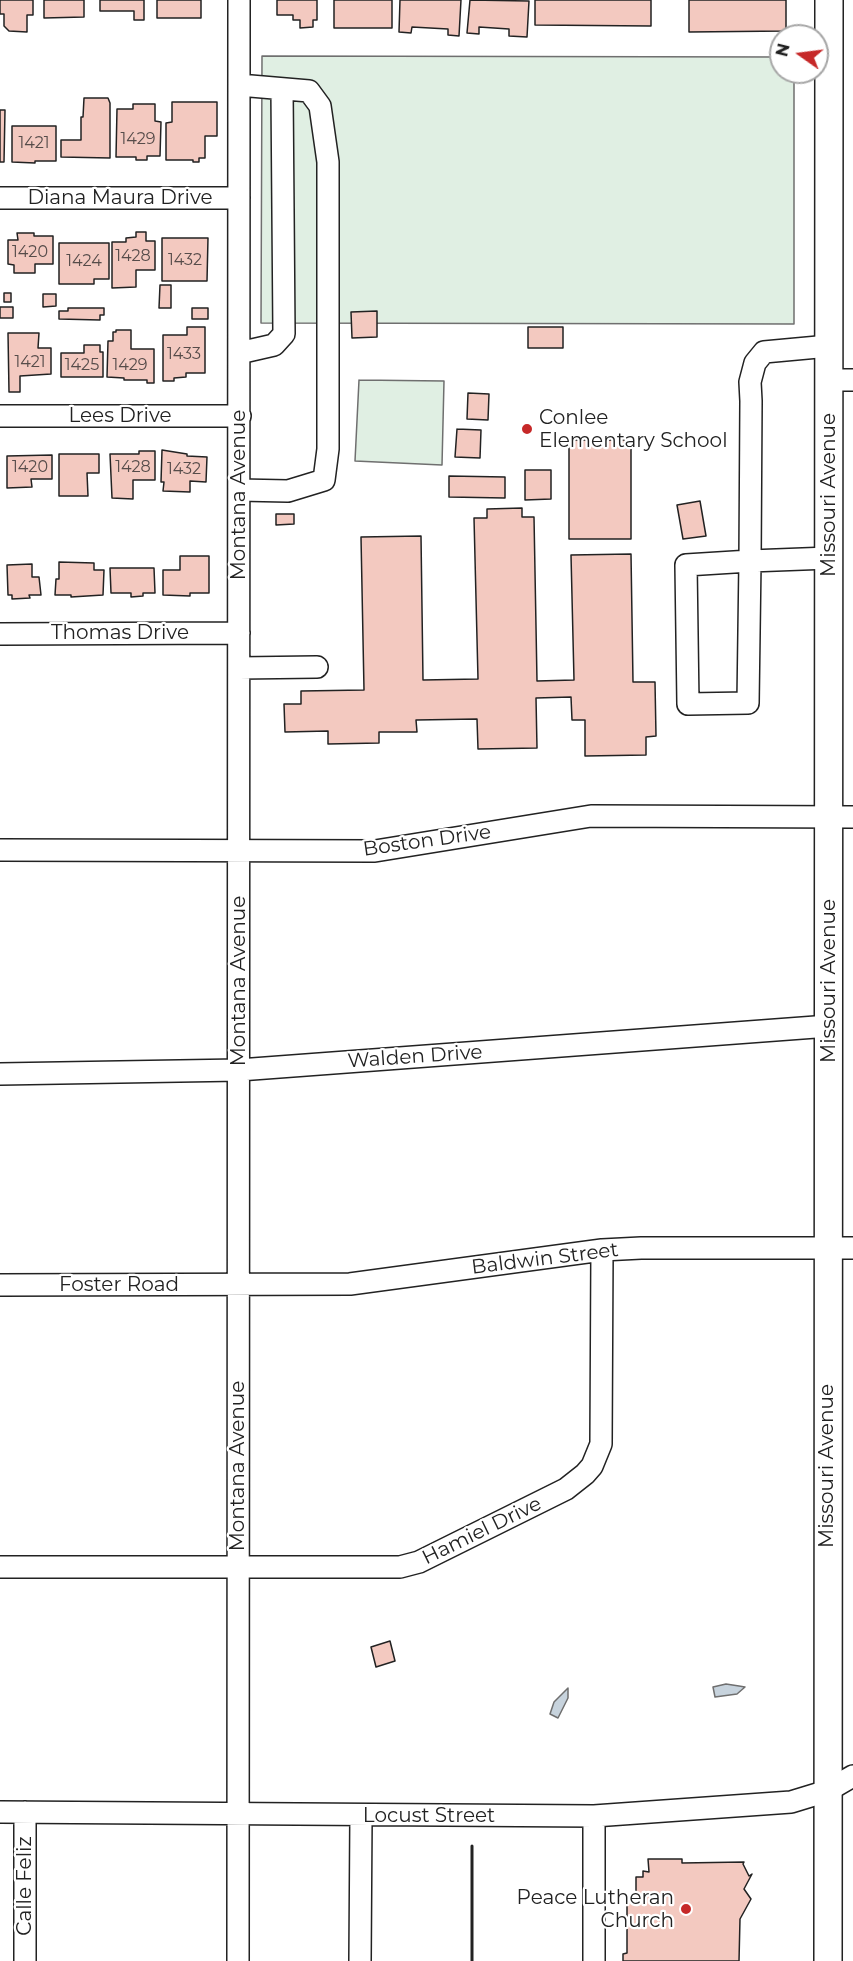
<!DOCTYPE html>
<html>
<head>
<meta charset="utf-8">
<style>
  body { margin:0 }
  #map { position:relative; width:853px; height:1961px; overflow:hidden; background:#fff; font-family:Montserrat,sans-serif }
  canvas { display:block }
  .north { position:absolute; left:769px; top:24px; width:60px; height:60px; box-sizing:border-box; background:#fff; border:2px solid #a7a7a7; border-radius:50%; rotate:284deg; font-size:16px; font-weight:700; line-height:24px; text-align:center; color:#222 }
  .north::after { content:''; display:block; margin:auto; width:21px; height:27px; background:#c62828; clip-path:polygon(50% 0,100% 100%,50% 72%,0 100%) }
</style>
</head>
<body>
<div id="map">
<canvas width="853" height="1961"></canvas>
<div class="north">N</div>
</div>
<script>
const c = document.querySelector('canvas').getContext('2d');
c.lineJoin = 'round';
function fillPath(path, color) { c.fillStyle = color; c.fill(path, 'evenodd'); }
const shape = rows => new Path2D(rows.map(r => 'M' + r).join(''));
function trace(path, color, width, dash) { c.strokeStyle = color; c.lineWidth = width; c.lineCap = dash ? 'butt' : 'round'; c.setLineDash(dash || []); c.stroke(path); }
function write(font, color, halo, rows, align = 'center') {
  c.font = font + ' Montserrat,sans-serif'; c.lineWidth = 4.5; c.setLineDash([]); c.textBaseline = 'middle'; c.strokeStyle = halo; c.fillStyle = color; for (const [text, x, y, turn = 0] of rows) {
    c.save(); c.translate(x, y); c.rotate((+turn || 0) * Math.PI / 180); c.textAlign = isNaN(turn) ? turn : align; if (halo) c.strokeText(text, 0, 0); c.fillText(text, 0, 0); c.restore();
  }
}
const green = shape([
  [262,56,781,57,781,72,794,72,794,324,261,323,262,56],
  [359,380,444,381,442,465,355,461,359,380]
]);
const water = shape([
  [726,1684,739,1686,745,1687,737,1694,715,1697,713,1687,726,1684],
  [568,1688,568,1698,558,1718,550,1714,554,1702,568,1688]
]);
const building = shape([
  [0,0,33,0,33,15,27,15,27,32,9,31,4,26,4,14,0,14,0,0],
  [44,0,84,0,84,17,44,18,44,0],
  [100,0,144,0,144,20,134,20,134,11,100,11,100,0],
  [157,0,201,0,201,18,157,18,157,0],
  [277,0,317,0,317,20,313,20,313,27,300,28,300,20,293,20,293,15,277,15,277,0],
  [334,0,392,0,392,28,334,28,334,0],
  [400,0,461,0,459,36,448,35,448,29,412,27,411,33,399,32,400,0],
  [470,0,529,1,527,37,509,36,509,29,479,27,479,34,467,33,470,0],
  [535,0,651,0,651,26,535,25,535,0],
  [689,0,786,0,786,31,689,32,689,0],
  [84,98,108,98,110,103,110,158,61,157,61,140,81,140,81,117,83,117,84,98],
  [172,102,217,102,217,136,205,136,205,158,199,158,199,162,193,162,193,160,166,160,166,123,172,122,172,102],
  [133,104,155,104,155,121,161,122,160,156,147,156,147,160,136,160,136,157,116,157,117,109,133,109,133,104],
  [0,110,5,110,4,162,0,162,0,110],
  [12,126,56,126,56,161,35,161,35,163,12,162,12,126],
  [136,232,146,232,146,241,155,241,155,270,136,270,136,287,112,288,112,242,126,242,126,238,136,237,136,232],
  [17,233,34,233,34,236,53,236,53,264,35,264,35,273,14,273,14,265,8,264,8,240,18,240,17,233],
  [162,238,208,238,207,281,162,281,162,238],
  [59,243,109,243,109,279,94,279,94,284,59,284,59,243],
  [160,285,171,285,171,308,159,308,160,285],
  [4,293,11,293,11,302,4,302,4,293],
  [43,294,56,294,56,306,43,307,43,294],
  [0,307,13,307,13,318,0,318,0,307],
  [68,308,104,308,104,315,100,315,100,320,59,319,59,311,68,311,68,308],
  [192,308,208,308,208,319,192,319,192,308],
  [377,311,377,337,352,338,351,312,377,311],
  [187,327,205,327,205,373,186,373,186,377,174,378,174,381,163,381,163,335,187,335,187,327],
  [528,327,563,327,563,348,528,348,528,327],
  [116,330,131,330,131,349,154,349,154,383,147,383,147,380,124,380,124,378,107,377,108,341,113,341,113,332,116,332,116,330],
  [8,333,39,333,38,348,51,348,51,374,20,376,20,392,9,392,8,333],
  [84,345,100,345,100,352,103,352,103,377,61,377,61,353,84,353,84,345],
  [468,393,489,394,488,420,467,419,468,393],
  [457,429,481,430,480,458,455,457,457,429],
  [569,440,631,440,631,539,569,539,569,440],
  [162,450,187,454,187,456,207,457,206,482,190,481,190,492,163,491,164,482,161,482,162,450],
  [139,451,155,451,155,480,133,480,133,499,112,498,110,454,139,454,139,451],
  [59,454,99,454,99,473,87,473,88,496,59,496,59,454],
  [52,455,52,479,31,479,32,487,7,488,7,456,52,455],
  [525,470,551,470,551,499,525,500,525,470],
  [449,476,505,477,505,498,449,497,449,476],
  [700,501,706,536,683,539,677,505,700,501],
  [522,508,522,517,534,517,537,681,574,680,571,555,631,554,633,682,655,682,656,736,646,737,646,755,585,756,585,720,572,720,571,697,536,698,537,748,478,749,477,719,416,720,417,732,379,732,379,743,328,744,328,731,285,732,284,704,301,704,301,691,364,690,361,537,421,536,423,680,478,679,474,518,487,518,487,509,522,508],
  [276,514,294,514,294,524,276,525,276,514],
  [180,556,209,556,209,593,190,593,190,596,163,595,163,570,180,570,180,556],
  [59,562,94,563,94,570,104,570,103,595,71,597,71,595,55,595,56,579,59,579,59,562],
  [32,564,32,577,39,577,41,595,29,595,30,598,12,599,12,595,8,595,7,565,32,564],
  [110,568,154,568,155,593,143,593,143,596,131,597,131,593,111,593,110,568],
  [390,1641,395,1661,376,1667,371,1647,390,1641],
  [648,1859,682,1859,682,1863,744,1862,743,1864,749,1876,752,1874,744,1889,751,1899,740,1919,739,1961,623,1961,623,1954,627,1953,627,1898,636,1898,636,1877,643,1877,643,1871,649,1872,648,1859]
]);
const minor = shape([
  [239,85,309,91,320,106,328,162,328,449,324,480,288,491,239,490],
  [0,198,239,198],
  [829,346,764,352,755,363,750,382,751,401,750,561,748,703,688,704,686,565,750,561,829,558],
  [239,353,274,345,284,334,282,90],
  [828,380,853,380],
  [0,416,240,416],
  [0,634,239,633],
  [239,668,317,667],
  [0,850,375,851,591,816,853,817],
  [0,1074,239,1070,829,1026],
  [0,1285,350,1284,602,1250,641,1248,853,1248],
  [0,1567,400,1567,419,1562,566,1489,585,1474,592,1466,601,1444,602,1250],
  [0,1812,594,1816,791,1802,827,1791,853,1776],
  [594,1816,594,1961],
  [25,1961,25,1812],
  [238,1961,239,0],
  [360,1961,361,1816]
]);
const major = shape([
  [828,1961,829,0]
]);
const wall = shape([
  [472,1846,472,1961]
]);
const markers = [
  [527,429,6,"#c62828"],
  [686,1909,6,"#c62828"]
];
const numberNames = [
  ["1429",138,139],
  ["1421",34,143],
  ["1420",30,252],
  ["1428",133,256],
  ["1432",185,260],
  ["1424",84,261],
  ["1433",184,354],
  ["1421",30,362],
  ["1425",82,365],
  ["1429",130,365],
  ["1420",30,467],
  ["1428",133,467],
  ["1432",184,469]
];
const streetNames = [
  ["Diana Maura Drive",120,198],
  ["Lees Drive",120,416],
  ["Montana Avenue",239,495,-90],
  ["Missouri Avenue",829,495,-90],
  ["Thomas Drive",120,633],
  ["Boston Drive",427,841,-8],
  ["Montana Avenue",239,981,-90],
  ["Missouri Avenue",829,981,-90],
  ["Walden Drive",415,1057,-4],
  ["Baldwin Street",545,1259,-7],
  ["Foster Road",119,1285],
  ["Montana Avenue",238,1466,-90],
  ["Missouri Avenue",827,1466,-90],
  ["Hamiel Drive",482,1531,-26],
  ["Locust Street",429,1816],
  ["Calle Feliz",25,1886,-90]
];
const poiNames = [
  ["Conlee",539,418],
  ["Elementary School",539,441],
  ["Peace Lutheran",674,1898,"right"],
  ["Church",674,1921,"right"]
];
fillPath(green, '#e0efe3');
trace(green, '#6f6f6f', 1.5);
fillPath(water, '#c7d3dd');
trace(water, '#6f6f6f', 1.5);
fillPath(building, '#f3c9c0');
trace(building, '#222', 1.5);
trace(minor, '#222', 24);
trace(major, '#222', 30);
trace(minor, '#fff', 21);
trace(major, '#fff', 27);
trace(wall, '#222', 3);
for (const [x, y, r, color] of markers) { const dot = new Path2D(); dot.arc(x, y, r, 0, 2 * Math.PI); c.fillStyle = color; c.fill(dot); trace(dot, '#fff', 2); }
write('16px', '#564c4a', null, numberNames);
write('20px', '#222', '#fff', streetNames);
write('20px', '#222', '#fff', poiNames, 'left');
</script>
</body>
</html>
